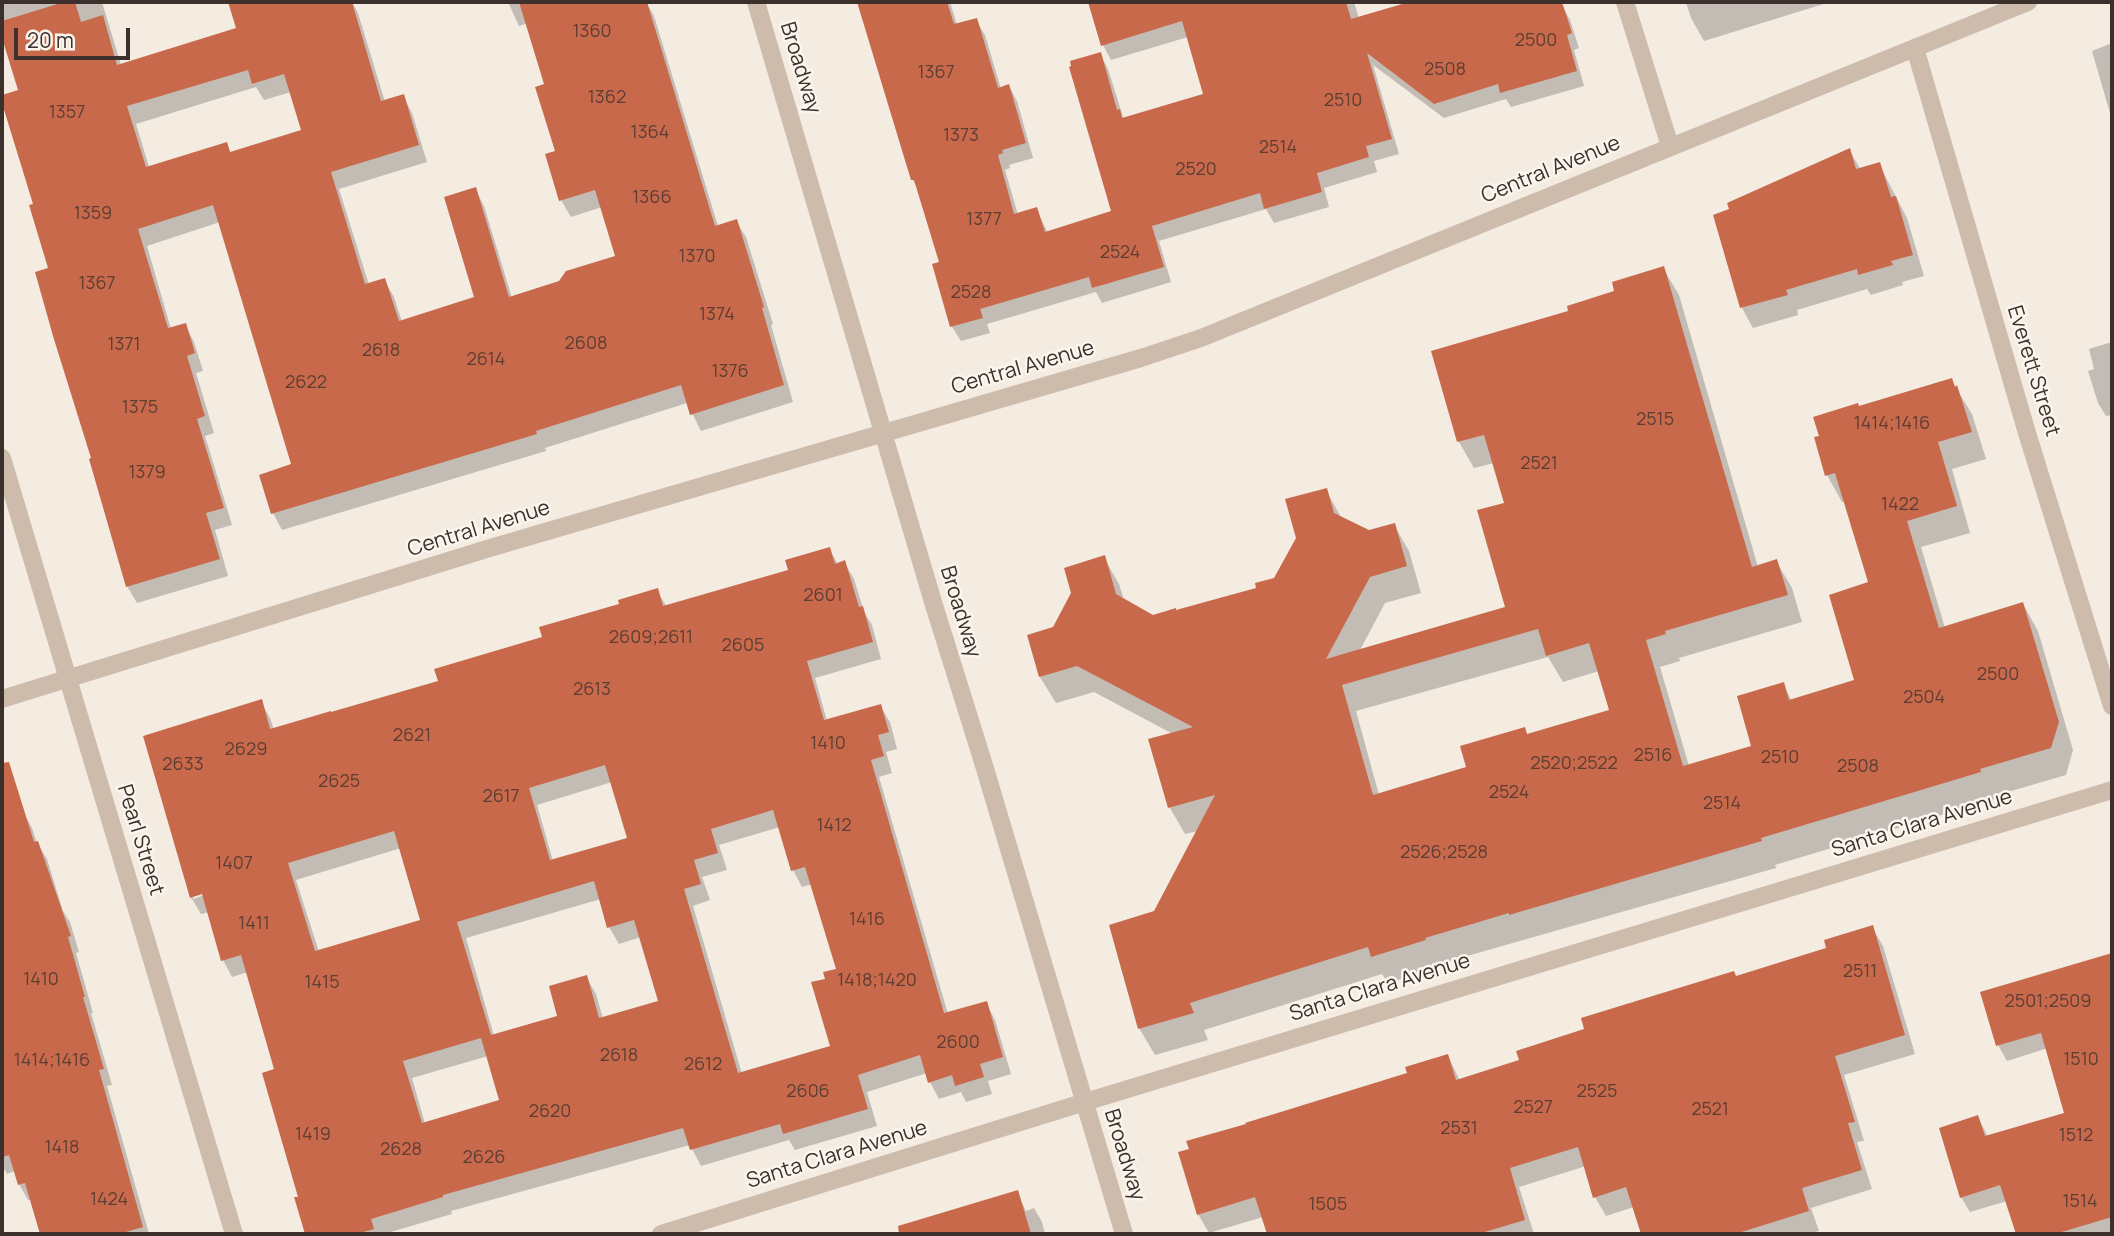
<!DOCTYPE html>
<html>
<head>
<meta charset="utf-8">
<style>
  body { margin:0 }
  #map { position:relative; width:2114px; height:1236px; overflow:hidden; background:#f4ebe1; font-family:Manrope,sans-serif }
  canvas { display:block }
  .frame { position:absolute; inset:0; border:4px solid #3b302b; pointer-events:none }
  .scale { position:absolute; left:14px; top:28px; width:116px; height:32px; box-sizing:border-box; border:4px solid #3b302b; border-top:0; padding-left:9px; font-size:21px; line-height:24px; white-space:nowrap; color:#3b302b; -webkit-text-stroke:5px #fbf5ee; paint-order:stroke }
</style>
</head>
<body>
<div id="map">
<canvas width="2114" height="1236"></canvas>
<div class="frame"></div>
<div class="scale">20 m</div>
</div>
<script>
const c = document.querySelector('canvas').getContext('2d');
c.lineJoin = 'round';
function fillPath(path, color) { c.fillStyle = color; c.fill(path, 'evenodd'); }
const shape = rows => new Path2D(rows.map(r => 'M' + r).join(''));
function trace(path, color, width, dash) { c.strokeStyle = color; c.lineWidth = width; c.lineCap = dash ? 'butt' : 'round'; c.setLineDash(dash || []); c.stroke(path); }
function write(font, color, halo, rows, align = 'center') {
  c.font = font + ' Manrope,sans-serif'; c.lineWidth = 5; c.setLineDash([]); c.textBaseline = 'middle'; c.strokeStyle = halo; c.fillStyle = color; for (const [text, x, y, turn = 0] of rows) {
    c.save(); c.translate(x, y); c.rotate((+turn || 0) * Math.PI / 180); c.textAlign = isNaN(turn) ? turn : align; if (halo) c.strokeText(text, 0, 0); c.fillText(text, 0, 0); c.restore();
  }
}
const shadow = shape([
  [2,2,102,2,121,65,238,30,230,2,302,2,304,9,329,2,352,2,358,13,385,102,403,96,412,113,427,162,339,189,369,285,384,280,394,297,402,322,477,298,475,189,484,206,512,298,561,282,617,257,602,207,571,217,561,200,557,152,546,85,528,23,519,26,508,2,646,2,654,16,718,226,736,221,746,237,773,324,771,325,793,402,701,431,687,403,545,448,546,451,282,530,273,513,293,466,220,222,147,246,171,329,185,325,194,342,203,371,196,373,214,433,205,436,232,525,215,530,228,576,137,603,127,586,93,459,35,205,2,97,20,91,2,32],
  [256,87,264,100,291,92,303,132,231,153,226,144,149,167,136,124],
  [859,2,950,2,957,25,976,20,985,35,1001,89,1009,86,1017,101,1033,158,1009,165,1010,168,1005,170,1018,215,1036,209,1048,233,1114,212,1100,54,1108,69,1124,120,1205,95,1188,37,1111,60,1103,45,1091,6,1107,2,1354,2,1359,19,1415,2,1551,2,1553,8,1562,5,1570,20,1579,48,1574,50,1584,86,1511,107,1506,99,1444,118,1373,65,1399,154,1374,161,1377,172,1324,188,1329,207,1274,223,1266,209,1159,241,1171,282,1102,303,1096,292,987,324,990,333,961,341,952,327,934,265,941,263,919,192,913,180],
  [1686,2,1830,2,1704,41,1691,18],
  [2112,43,2112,120,2092,51],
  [1849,150,1861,170,1879,164,1907,218,1924,276,1902,282,1903,285,1871,295,1867,289,1797,310,1798,315,1753,328,1742,308,1715,216,1731,211],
  [1663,268,1679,295,1758,567,1776,561,1792,588,1802,622,1679,658,1680,661,1660,667,1689,766,1753,747,1783,685,1792,701,1856,682,1870,584,1845,501,1842,502,1827,475,1859,407,1951,380,1972,414,1986,459,1952,469,1970,533,1921,547,1945,628,2023,604,2038,631,2073,750,2066,775,1994,796,1995,799,1775,865,1776,868,1439,964,1440,967,1388,983,1382,974,1204,1030,1208,1040,1155,1055,1139,1028,1155,913,1198,831,1185,834,1170,808,1150,740,1173,734,1094,692,1056,703,1040,677,1029,636,1055,628,1104,558,1119,584,1124,600,1153,617,1176,612,1258,589,1275,579,1326,490,1342,519,1369,532,1394,525,1409,551,1421,593,1385,603,1359,652,1508,609,1506,504,1494,463,1474,468,1459,442,1433,352,1570,312,1616,292],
  [1548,657,1563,682,1599,671,1611,711,1528,736,1524,729,1468,768,1379,795,1356,711],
  [2112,342,2112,415,2106,416,2098,403,2088,371,2094,369,2089,349],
  [829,549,838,564,844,562,854,579,864,612,872,625,881,659,815,678,827,721,880,706,890,722,897,749,886,752,892,773,879,777,948,1014,986,1003,995,1020,1011,1074,988,1081,992,1094,966,1102,961,1092,939,1099,930,1082,927,1073,867,1092,877,1126,795,1150,789,1140,701,1166,690,1145,451,1211,452,1214,384,1234,306,1234,296,1199,300,1198,277,1070,248,972,232,977,223,960,209,912,201,914,191,897,261,702,270,718,274,730,440,683,657,591,667,607,790,571],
  [612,782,629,839,553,861,537,805],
  [780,827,793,870,802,887,812,884,838,970,827,980,832,1047,742,1074,693,906,710,900,702,877,727,870,719,845],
  [401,848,422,922,319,952,296,880],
  [210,890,211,893,193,899,193,895],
  [601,899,609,927,619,944,641,937,660,1002,603,1019,596,994,586,977,559,1017,494,1036,466,938],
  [488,1056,501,1101,425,1124,412,1078],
  [23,812,32,828,37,843,47,859,63,911,70,922,79,952,76,953,93,1013,91,1013,112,1085,107,1086,149,1234,42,1234,32,1199,28,1200,19,1184,15,1171,7,1174,2,1165,2,819],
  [1872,927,1883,946,1915,1054,1844,1075,1864,1141,1857,1142,1872,1189,1811,1208,1819,1231,1807,1234,1642,1234,1634,1207,1606,1216,1595,1197,1586,1166,1519,1187,1534,1234,1269,1234,1263,1217,1209,1233,1198,1214,1409,1074,1448,1056,1460,1081,1522,1061,1737,978,1828,949],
  [2110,956,2112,960,2112,1234,2017,1234,2007,1201,1970,1212,1961,1197,1978,1117,1988,1137,2067,1114,2048,1048,2007,1061,1998,1045],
  [1017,1192,1026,1211,1034,1208,1042,1222,1045,1234,913,1234,950,1223]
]);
const building = shape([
  [64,2,75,2,81,22,103,15,117,65,236,28,228,2,352,2,381,101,404,94,419,145,331,172,365,284,385,278,399,321,474,297,444,197,476,187,509,297,559,281,566,271,615,256,595,190,559,201,545,154,555,151,535,87,544,84,519,2,647,2,715,226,737,219,764,307,762,308,784,385,690,415,681,385,536,431,537,434,271,514,259,475,291,464,213,205,138,229,168,328,186,323,195,353,187,356,205,416,197,419,224,508,206,513,220,559,126,587,89,459,91,458,53,336,35,272,48,268,29,205,33,204,2,103,2,95,18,90,2,38,2,21],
  [248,70,252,84,284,74,301,130,230,152,227,142,146,167,127,106],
  [857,2,947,2,954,24,977,18,998,88,1009,84,1026,143,1002,150,1003,153,998,155,1014,214,1037,207,1045,232,1111,211,1069,67,1071,66,1070,61,1101,52,1117,110,1120,109,1122,118,1203,94,1182,21,1101,46,1088,2,1346,2,1351,19,1409,2,1562,2,1572,33,1567,35,1577,71,1500,93,1498,84,1434,104,1367,53,1392,139,1366,146,1369,157,1317,173,1322,192,1264,209,1260,193,1152,226,1164,267,1092,288,1089,277,980,309,983,318,950,327,932,264,939,262,914,180,911,180],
  [1850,148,1856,169,1880,162,1891,197,1896,196,1913,255,1891,261,1893,265,1858,275,1857,269,1786,290,1788,295,1740,308,1713,215,1729,209,1727,203],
  [1664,266,1752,567,1777,559,1788,595,1665,631,1666,634,1646,640,1683,766,1751,746,1737,696,1784,682,1789,700,1854,680,1829,595,1868,582,1835,473,1825,476,1814,437,1819,436,1813,417,1858,403,1859,406,1952,378,1955,387,1957,385,1972,432,1938,442,1957,506,1907,521,1939,628,2023,602,2059,722,2051,748,1980,769,1981,772,1761,838,1762,841,1509,915,1509,913,1425,938,1426,940,1371,957,1368,947,1190,1003,1194,1013,1138,1029,1109,925,1154,911,1215,795,1168,808,1148,739,1193,727,1077,666,1039,677,1027,635,1053,627,1071,593,1064,568,1105,555,1116,594,1153,615,1176,608,1176,610,1256,588,1255,583,1274,578,1296,538,1285,499,1327,488,1334,513,1369,530,1395,523,1407,566,1370,577,1326,659,1505,607,1477,510,1504,503,1484,435,1457,442,1431,351,1568,311,1567,306,1614,291,1612,282],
  [1538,629,1546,656,1589,643,1609,710,1527,734,1525,727,1460,746,1466,767,1373,795,1342,685],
  [830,547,835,564,845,560,859,607,863,606,873,642,807,661,824,720,881,704,889,732,878,735,884,756,871,760,944,1013,987,1001,1003,1057,980,1064,984,1077,955,1086,952,1075,928,1083,920,1055,858,1075,868,1109,783,1134,780,1124,690,1150,683,1128,443,1195,443,1197,371,1219,374,1229,356,1234,305,1234,294,1197,298,1197,262,1073,274,1069,241,955,221,961,202,894,190,898,143,736,262,699,270,729,331,711,331,712,438,681,434,669,542,637,539,627,619,604,618,600,658,588,663,606,788,570,785,560],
  [605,765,627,838,550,860,529,788],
  [773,810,791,871,805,867,836,969,823,972,825,979,811,982,830,1046,738,1073,684,889,701,884,694,860,718,853,711,829],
  [394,831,420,920,315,951,288,863],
  [594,881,607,928,634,920,658,1001,599,1018,587,975,549,986,557,1016,491,1035,457,922],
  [481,1038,499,1100,422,1123,403,1061],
  [9,762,34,842,38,841,71,936,68,937,85,997,83,997,104,1069,99,1070,143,1227,119,1234,40,1234,25,1183,18,1185,9,1155,2,1157,2,763],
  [1873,925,1905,1035,1835,1056,1855,1122,1848,1123,1862,1170,1802,1188,1809,1211,1735,1234,1641,1234,1626,1187,1593,1198,1578,1147,1510,1168,1525,1220,1478,1234,1267,1234,1255,1197,1197,1215,1178,1152,1189,1149,1186,1141,1246,1124,1245,1123,1407,1073,1405,1067,1448,1054,1456,1080,1519,1060,1516,1051,1584,1029,1581,1018,1734,971,1736,976,1826,948,1824,940],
  [2112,953,2112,1217,2055,1234,2016,1234,2000,1185,1960,1198,1939,1128,1978,1115,1985,1136,2064,1113,2041,1033,1996,1046,1980,992],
  [1018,1190,1031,1234,899,1234,898,1226]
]);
const minor = shape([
  [1625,2,1670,146],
  [1915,48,2027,433,2112,706],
  [2,458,234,1234]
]);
const tertiary = shape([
  [756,2,933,602,983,762,1124,1234],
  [2,699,490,548,1141,358,1201,338,2028,2],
  [661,1234,1085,1102,2112,790]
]);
const numberNames = [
  ["1360",592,32],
  ["2500",1536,41],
  ["2508",1445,70],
  ["1367",936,73],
  ["1362",607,98],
  ["2510",1343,101],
  ["1357",67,113],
  ["1364",650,133],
  ["1373",961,136],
  ["2514",1278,148],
  ["2520",1196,170],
  ["1366",652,198],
  ["1359",93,214],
  ["1377",984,220],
  ["2524",1120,253],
  ["1370",697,257],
  ["1367",97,284],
  ["2528",971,293],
  ["1374",717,315],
  ["2608",586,344],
  ["1371",124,345],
  ["2618",381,351],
  ["2614",486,360],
  ["1376",730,372],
  ["2622",306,383],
  ["1375",140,408],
  ["2515",1655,420],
  ["1414;1416",1892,424],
  ["2521",1539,464],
  ["1379",147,473],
  ["1422",1900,505],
  ["2601",823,596],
  ["2609;2611",651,638],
  ["2605",743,646],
  ["2500",1998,675],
  ["2613",592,690],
  ["2504",1924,698],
  ["2621",412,736],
  ["1410",828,744],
  ["2629",246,750],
  ["2516",1653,756],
  ["2510",1780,758],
  ["2520;2522",1574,764],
  ["2633",183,765],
  ["2508",1858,767],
  ["2625",339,782],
  ["2524",1509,793],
  ["2617",501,797],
  ["2514",1722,804],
  ["1412",834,826],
  ["2526;2528",1444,853],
  ["1407",234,864],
  ["1416",867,920],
  ["1411",254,924],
  ["2511",1860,972],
  ["1410",41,980],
  ["1418;1420",877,981],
  ["1415",322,983],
  ["2501;2509",2048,1002],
  ["2600",958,1043],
  ["2618",619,1056],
  ["1510",2081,1060],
  ["1414;1416",52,1061],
  ["2612",703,1065],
  ["2606",808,1092],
  ["2525",1597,1092],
  ["2527",1533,1108],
  ["2521",1710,1110],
  ["2620",550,1112],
  ["2531",1459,1129],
  ["1419",313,1135],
  ["1512",2076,1136],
  ["1418",62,1148],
  ["2628",401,1150],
  ["2626",484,1158],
  ["1424",109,1200],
  ["1514",2080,1202],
  ["1505",1328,1205]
];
const streetNames = [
  ["Broadway",800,68,73],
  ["Central Avenue",1551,170,-22],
  ["Central Avenue",1023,368,-16],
  ["Everett Street",2033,371,73],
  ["Central Avenue",479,529,-17],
  ["Broadway",960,612,73],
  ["Santa Clara Avenue",1922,824,-17],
  ["Pearl Street",140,840,73],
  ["Santa Clara Avenue",1380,988,-17],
  ["Santa Clara Avenue",837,1155,-17],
  ["Broadway",1124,1155,73]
];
fillPath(shadow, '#0003');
fillPath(building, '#c8694b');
trace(minor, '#cdbbac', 18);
trace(tertiary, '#cdbbac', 18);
write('18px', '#5e3e33', null, numberNames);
write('21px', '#3b302b', '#fbf5ee', streetNames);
</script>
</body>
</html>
